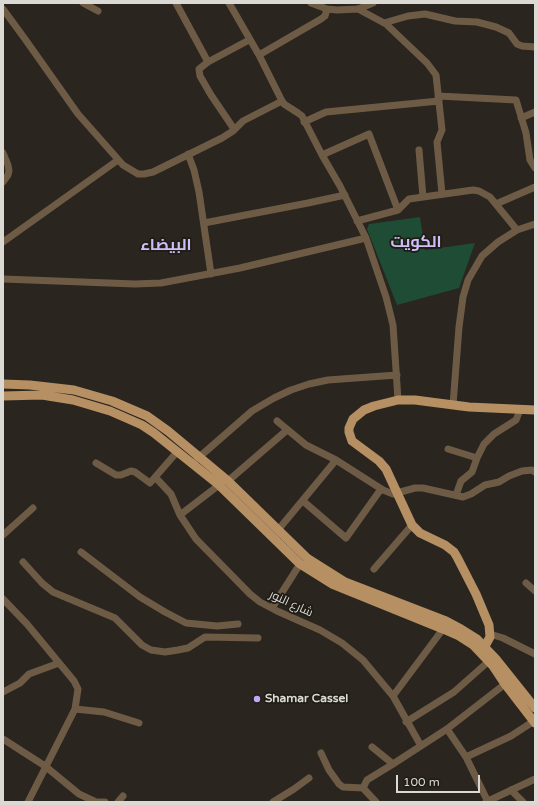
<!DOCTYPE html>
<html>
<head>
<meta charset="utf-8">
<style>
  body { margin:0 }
  #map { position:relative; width:538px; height:805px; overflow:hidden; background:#2a251f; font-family:"Varela Round",sans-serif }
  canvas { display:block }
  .frame { position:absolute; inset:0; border:4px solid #dbd9d4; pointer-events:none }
  .scale { position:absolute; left:396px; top:775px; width:84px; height:18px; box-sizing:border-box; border:2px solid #dbd9d4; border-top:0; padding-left:5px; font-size:12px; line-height:14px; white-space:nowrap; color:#dbd9d4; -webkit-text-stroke:3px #201c16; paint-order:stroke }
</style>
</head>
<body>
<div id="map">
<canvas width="538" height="805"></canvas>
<div class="frame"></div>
<div class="scale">100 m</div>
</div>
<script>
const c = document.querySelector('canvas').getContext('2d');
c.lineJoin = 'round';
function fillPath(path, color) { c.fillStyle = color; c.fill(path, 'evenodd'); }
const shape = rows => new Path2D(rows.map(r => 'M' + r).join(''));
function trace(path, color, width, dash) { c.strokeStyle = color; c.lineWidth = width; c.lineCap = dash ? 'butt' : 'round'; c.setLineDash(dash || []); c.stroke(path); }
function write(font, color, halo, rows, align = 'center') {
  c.font = font + ' "Varela Round",Cairo,sans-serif'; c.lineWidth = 3.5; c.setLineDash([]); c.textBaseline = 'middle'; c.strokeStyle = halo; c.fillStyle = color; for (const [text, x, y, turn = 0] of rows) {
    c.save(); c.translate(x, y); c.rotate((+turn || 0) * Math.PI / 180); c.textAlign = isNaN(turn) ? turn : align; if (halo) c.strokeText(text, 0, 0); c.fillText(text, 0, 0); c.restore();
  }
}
const green = shape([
  [420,217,425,250,475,243,459,288,397,305,367,229,369,224]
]);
const minor = shape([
  [83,3,98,11],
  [176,3,208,62],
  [229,3,259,55,282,101,284,104,298,113,302,116,322,155,340,186,366,238,386,297,393,325,398,400],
  [311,3,327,9,337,10,358,9,373,3],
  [3,9,25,39,78,114,123,165,138,174,144,174,153,172,222,138,233,131,243,121,282,101],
  [358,9,386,24,427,63,436,75,442,130,437,142,442,194],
  [384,23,408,16,425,14,455,21,477,22,496,27,509,33,517,44,522,46,535,47],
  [259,55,321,19,325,16,327,9],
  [438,96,516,100,526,133,530,160,535,168],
  [521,118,535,112],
  [304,122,326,112,439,101],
  [234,129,211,95,200,76,199,69,208,62,249,40],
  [419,150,423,197],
  [3,153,8,165,9,171,8,175,3,182],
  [188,154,194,170,199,192,211,274],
  [322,155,369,134,398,210],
  [496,204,535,187],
  [357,221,398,210,409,199,473,190,479,191,490,197,517,230],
  [204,223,308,203,345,195],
  [3,242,118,160],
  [3,279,135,284,161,283,240,268,366,238],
  [453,405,459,327,463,297,468,280,482,256,498,242,517,230,535,224],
  [277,421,306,445,336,460,383,490,393,494,415,488,423,488,463,497,471,494,485,485,499,482,509,476,522,471,532,470,535,472],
  [448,449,477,458],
  [197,459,252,411,274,398,291,390,309,384,328,380,397,375],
  [96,463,116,475,121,475,131,471,135,472,150,483,177,452],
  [156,478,171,494,180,515,196,539,250,594,260,602,277,611,320,630,342,643,363,660,393,696,421,746],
  [228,481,287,430],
  [456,495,461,481,472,472,477,458,484,444,494,434,516,420,520,410],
  [303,501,346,538,381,489],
  [180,515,219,485],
  [278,530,336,460],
  [3,535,33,508],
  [81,552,140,597,165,612,186,623,217,626,238,624],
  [23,562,42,583,53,592,115,618,142,645,151,650,165,652,178,650,188,648,205,637,258,638],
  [374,569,412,525],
  [526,583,535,591],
  [3,599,27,624,74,681,78,689,75,709,28,802],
  [272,608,300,564],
  [490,634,503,638,535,654],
  [3,692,20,683,29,674,59,663],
  [393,696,443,629],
  [75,709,104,712,139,723],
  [406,722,454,692,489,661],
  [447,729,466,757,488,802],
  [3,739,45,766,79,794,96,802,105,802],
  [372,747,393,764],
  [321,753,329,770,339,784,343,787,363,788],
  [466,757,511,736,534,721],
  [511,790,523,802],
  [118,802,123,796],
  [273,802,294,789,309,778],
  [376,802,363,788,367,780,393,764,447,729,505,684],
  [486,802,535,779]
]);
const major = shape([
  [3,384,30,385,74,390,112,401,147,416,168,431,228,481,307,558,345,582,446,621,461,629,477,639,496,659,535,708],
  [3,396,42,395,73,400,110,411,142,425,154,433,219,485,300,564,332,584,443,629,459,636,473,645,493,666,505,684,535,723],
  [485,646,490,637,489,625,476,594,457,557,454,552,445,545,420,533,412,525,386,469,379,461,352,441,349,432,349,428,353,419,364,410,374,406,398,400,415,400,469,407,535,410]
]);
const markers = [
  [257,699,4,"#bfa8f4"]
];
const streetNames = [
  ["شارع النور",291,604,25]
];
const poiNames = [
  ["Shamar Cassel",265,699]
];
const districtNames = [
  ["الكويت",416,243],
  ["البيضاء",166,246]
];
fillPath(green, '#1e4c35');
trace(minor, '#6e5b46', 7);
trace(major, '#b68f63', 9);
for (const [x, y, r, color] of markers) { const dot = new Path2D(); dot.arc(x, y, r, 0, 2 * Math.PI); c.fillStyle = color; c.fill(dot); trace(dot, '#201c16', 1.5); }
write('12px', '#dbd9d4', '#201c16', streetNames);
write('bold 12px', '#dbd9d4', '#201c16', poiNames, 'left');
write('bold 16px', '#cebef7', '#201c16', districtNames);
</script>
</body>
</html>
